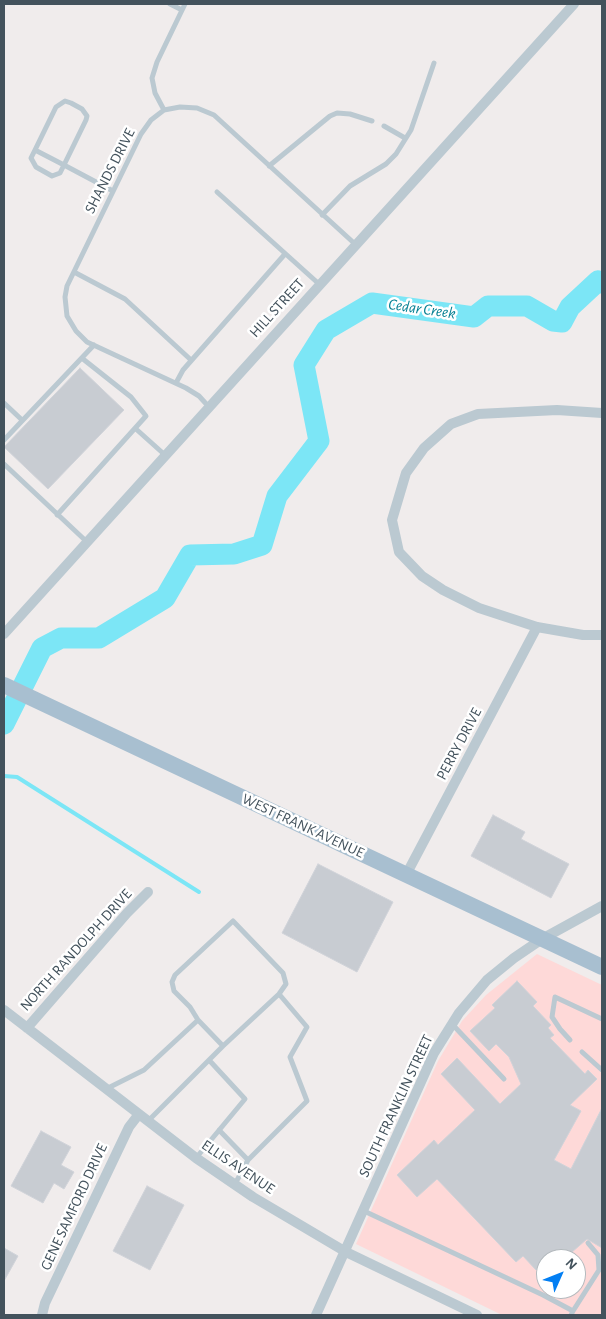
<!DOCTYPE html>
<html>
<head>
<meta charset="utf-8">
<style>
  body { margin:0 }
  #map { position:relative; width:606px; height:1319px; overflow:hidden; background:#f0ecec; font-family:"Alegreya Sans",sans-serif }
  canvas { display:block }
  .frame { position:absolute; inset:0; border:5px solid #43525c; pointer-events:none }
  .north { position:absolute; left:536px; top:1249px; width:50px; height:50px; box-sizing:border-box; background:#fff; border:1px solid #b4babe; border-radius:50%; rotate:46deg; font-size:14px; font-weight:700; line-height:20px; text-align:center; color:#43525c }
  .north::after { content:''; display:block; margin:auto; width:18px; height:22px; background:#037ff3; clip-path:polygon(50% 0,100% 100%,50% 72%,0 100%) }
</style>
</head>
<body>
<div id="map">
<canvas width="606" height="1319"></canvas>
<div class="frame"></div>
<div class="north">N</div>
</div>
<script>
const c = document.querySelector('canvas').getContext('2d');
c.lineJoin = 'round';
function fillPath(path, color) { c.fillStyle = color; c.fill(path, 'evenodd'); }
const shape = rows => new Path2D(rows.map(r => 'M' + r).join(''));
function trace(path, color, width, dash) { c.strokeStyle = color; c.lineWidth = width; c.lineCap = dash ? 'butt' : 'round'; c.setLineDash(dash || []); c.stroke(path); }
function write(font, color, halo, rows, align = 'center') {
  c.font = font + ' "Alegreya Sans",sans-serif'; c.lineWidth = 5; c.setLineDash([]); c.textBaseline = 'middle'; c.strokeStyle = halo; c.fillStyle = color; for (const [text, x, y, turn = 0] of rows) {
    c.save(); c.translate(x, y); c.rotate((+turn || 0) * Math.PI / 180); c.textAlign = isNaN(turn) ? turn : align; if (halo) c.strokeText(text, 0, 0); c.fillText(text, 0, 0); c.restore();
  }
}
const medical = shape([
  [537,954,602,985,602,1315,502,1315,356,1244,438,1061,462,1021,486,995],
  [546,1259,576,1259,576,1289,546,1289]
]);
const stream = shape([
  [4,776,17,777,199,892]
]);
const river = shape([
  [4,724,42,648,61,638,99,638,165,598,190,555,234,554,262,545,277,496,319,441,304,365,326,330,372,303,474,317,488,306,527,306,553,321,562,322,570,307,598,281,602,283]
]);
const building = shape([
  [80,368,124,410,48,489,4,447,80,368],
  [493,815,525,832,521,839,569,864,551,898,471,856,493,815],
  [318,864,393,902,357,972,282,933,318,864],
  [517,981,537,1002,533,1006,551,1025,548,1028,554,1035,550,1038,585,1074,588,1070,597,1079,570,1105,581,1111,554,1160,571,1169,602,1108,602,1248,587,1239,564,1259,546,1259,536,1270,523,1256,516,1262,437,1179,417,1197,397,1175,434,1140,438,1145,475,1110,441,1074,457,1058,500,1104,521,1084,509,1057,496,1044,489,1051,470,1031,495,1008,492,1005,517,981],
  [41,1131,71,1147,61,1165,74,1172,64,1189,54,1183,43,1203,11,1186,41,1131],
  [147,1186,184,1205,150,1270,113,1251,147,1186],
  [4,1248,18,1256,4,1281,4,1248]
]);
const lane = shape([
  [170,4,182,10],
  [164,110,155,93,152,78,157,62,185,4],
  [384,126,405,138],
  [35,150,31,158,36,167,52,176,60,173,64,165,86,120,87,116,82,109,71,103,65,101,56,107,35,150,64,165,113,191],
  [269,166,330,116,337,113,350,114,372,121],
  [217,192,319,284],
  [322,215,350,186,386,164,396,154,411,130,434,63],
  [74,272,125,299,191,360],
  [176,383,183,370,285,254],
  [4,403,22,420],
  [209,407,199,396,186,388,87,342,76,331,67,316,65,297,67,286,141,134,151,120,164,110,180,107,197,108,214,115,355,244],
  [136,429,165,455],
  [4,440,94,345],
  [4,464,87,542],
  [57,515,146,416,131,397,83,359],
  [198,1020,190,1007,174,991,172,982,175,975,233,921,283,973,286,984,279,994,223,1046],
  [452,1024,504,1079],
  [570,1040,560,1029,552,1017,555,997,602,1019],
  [582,1052,602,1070],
  [106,1089,144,1070,198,1020,223,1046,148,1121],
  [219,1130,248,1160,235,1184],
  [196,1158,245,1099,209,1060],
  [248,1160,307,1101,290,1057,307,1027,279,994],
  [364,1211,543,1295,573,1311,571,1315],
  [573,1311,599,1270,598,1255,588,1243]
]);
const street = shape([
  [602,413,557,410,478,414,451,424,424,448,406,473,392,520,399,552,422,576,443,590,479,608,537,627,583,635,602,635],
  [4,634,574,4],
  [406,875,537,627],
  [4,1010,196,1158,253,1197,346,1252,477,1315],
  [27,1028,127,913,148,892],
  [42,1315,45,1303,129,1127,139,1114],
  [316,1315,434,1053,459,1013,487,980,514,958,542,939,602,906]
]);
const primary = shape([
  [4,685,602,967]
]);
const streetNames = [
  ["SHANDS DRIVE",110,171,-63],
  ["HILL STREET",277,308,-48],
  ["PERRY DRIVE",459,744,-62],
  ["WEST FRANK AVENUE",303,826,25],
  ["NORTH RANDOLPH DRIVE",76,950,-48],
  ["SOUTH FRANKLIN STREET",396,1106,-65],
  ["ELLIS AVENUE",238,1167,34],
  ["GENE SAMFORD DRIVE",74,1207,-65]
];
const waterNames = [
  ["Cedar Creek",422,309,8]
];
fillPath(medical, '#fed9d8');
trace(stream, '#7ce6f6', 4);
trace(river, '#7ce6f6', 21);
fillPath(building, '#c8ccd2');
trace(building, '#d0d3d9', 1);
trace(lane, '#bbc9d1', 5);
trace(street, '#bbc9d1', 10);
trace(primary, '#a8bfd0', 16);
write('15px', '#43525c', '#fff', streetNames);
write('italic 16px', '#037f92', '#fff', waterNames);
</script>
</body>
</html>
